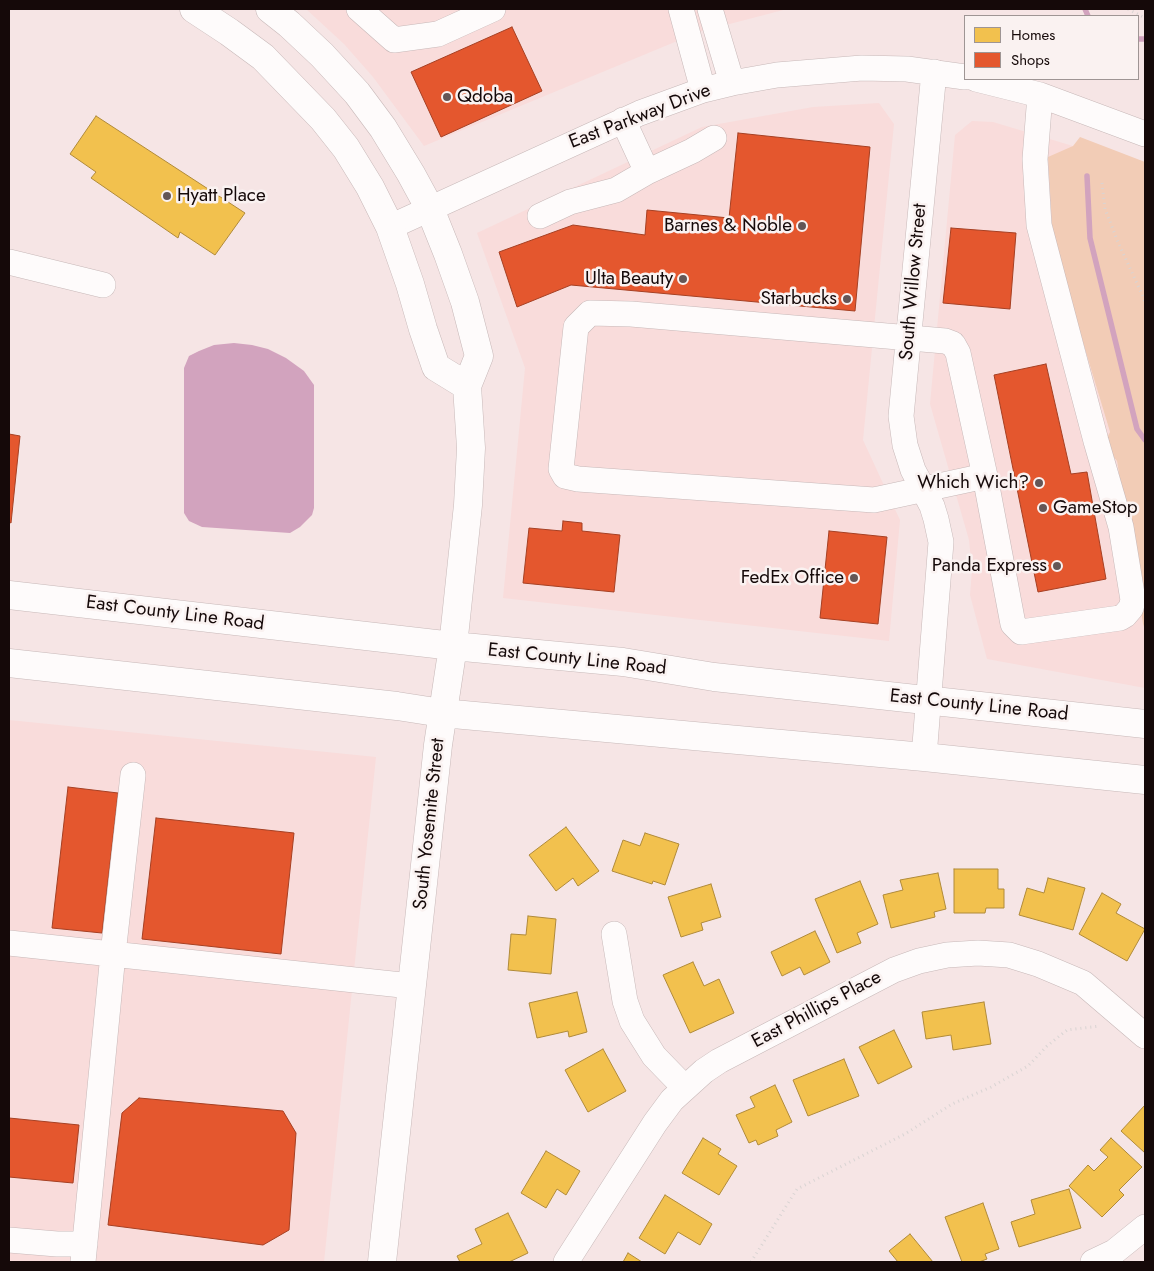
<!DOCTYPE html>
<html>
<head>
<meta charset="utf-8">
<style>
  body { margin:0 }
  #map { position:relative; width:1154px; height:1271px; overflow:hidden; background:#f6e5e5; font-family:Jost,sans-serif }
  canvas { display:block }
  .frame { position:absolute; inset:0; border:10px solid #150909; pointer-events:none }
  .legend { position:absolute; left:964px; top:15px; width:175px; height:65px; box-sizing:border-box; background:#faf2f1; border:1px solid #9e9594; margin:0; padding:6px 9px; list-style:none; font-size:15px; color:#150909 }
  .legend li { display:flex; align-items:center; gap:10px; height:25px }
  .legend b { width:25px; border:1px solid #9e9594 }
</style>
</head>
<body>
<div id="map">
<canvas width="1154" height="1271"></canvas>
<div class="frame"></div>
<ul class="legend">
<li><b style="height:14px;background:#f2c14e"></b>Homes</li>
<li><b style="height:14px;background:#e4572e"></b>Shops</li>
</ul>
</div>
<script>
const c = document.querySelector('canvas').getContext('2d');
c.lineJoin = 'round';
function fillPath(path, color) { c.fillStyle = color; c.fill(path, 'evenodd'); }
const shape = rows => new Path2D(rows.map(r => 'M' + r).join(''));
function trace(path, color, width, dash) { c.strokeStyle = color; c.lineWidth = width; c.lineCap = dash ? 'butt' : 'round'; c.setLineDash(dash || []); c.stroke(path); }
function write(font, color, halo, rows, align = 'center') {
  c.font = font + ' Jost,sans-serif'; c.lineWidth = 5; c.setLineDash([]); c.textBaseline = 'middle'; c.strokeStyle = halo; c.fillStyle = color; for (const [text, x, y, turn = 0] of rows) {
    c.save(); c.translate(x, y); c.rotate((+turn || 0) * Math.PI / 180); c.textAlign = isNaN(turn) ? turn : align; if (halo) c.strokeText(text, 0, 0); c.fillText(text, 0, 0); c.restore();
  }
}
const built = shape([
  [306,9,787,9,699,32,424,146,373,77,344,44],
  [879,103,894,124,863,440,900,520,889,641,503,598,525,368,477,233,702,127,813,107],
  [972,121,993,122,1073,146,1053,243,1110,432,1103,445,1117,461,1143,624,1145,630,1145,688,987,659,970,595,972,570,969,540,930,404,955,135],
  [9,720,376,757,324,1262,9,1262]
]);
const green = shape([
  [1080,137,1145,162,1145,630,1143,624,1117,461,1103,445,1110,432,1053,243,1048,157,1073,146]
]);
const water = shape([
  [234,343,252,345,268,349,286,358,304,371,314,385,314,508,312,515,300,527,290,533,202,527,189,521,184,513,184,368,189,356,199,351,214,345]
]);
const homes = shape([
  [96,116,245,213,215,255,180,232,178,238,91,178,96,172,70,154,96,116],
  [566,827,599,871,578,886,573,878,556,891,529,855,566,827],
  [645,833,679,844,665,885,653,881,652,884,612,871,623,840,640,846,645,833],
  [954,869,998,869,998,889,1004,889,1004,908,986,908,985,913,954,913,954,869],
  [938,873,946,909,934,912,935,917,891,928,883,895,903,890,900,880,938,873],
  [1048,878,1085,888,1073,930,1019,915,1027,888,1044,893,1048,878],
  [860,881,878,924,857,933,861,943,837,953,815,899,860,881],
  [711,884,721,917,701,923,703,930,681,937,668,897,711,884],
  [1102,893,1121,904,1116,913,1145,929,1127,961,1079,934,1102,893],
  [528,916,556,919,551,974,508,970,511,934,526,935,528,916],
  [815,931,830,962,804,975,800,967,782,976,771,952,815,931],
  [693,962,704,986,719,979,734,1013,690,1033,663,975,693,962],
  [577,992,587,1032,569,1037,568,1031,537,1038,529,1003,577,992],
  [984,1002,991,1044,953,1050,951,1035,926,1039,922,1012,984,1002],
  [894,1030,912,1067,878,1084,859,1047,894,1030],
  [603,1049,626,1091,588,1112,565,1070,603,1049],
  [844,1059,859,1096,808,1116,793,1080,844,1059],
  [775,1085,792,1122,776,1130,778,1136,758,1145,756,1140,749,1143,736,1115,755,1107,750,1097,775,1085],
  [1145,1105,1145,1153,1121,1131,1145,1105],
  [703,1138,721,1149,718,1154,737,1166,719,1195,682,1173,703,1138],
  [1111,1138,1142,1167,1119,1190,1124,1195,1102,1217,1069,1186,1088,1165,1094,1171,1108,1157,1100,1150,1111,1138],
  [546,1151,580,1171,566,1195,557,1189,546,1208,521,1193,546,1151],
  [1069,1189,1081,1228,1019,1247,1011,1222,1035,1214,1031,1200,1069,1189],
  [665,1195,712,1224,700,1245,678,1232,665,1254,639,1238,665,1195],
  [983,1203,999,1249,985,1254,987,1259,979,1262,962,1262,945,1217,983,1203],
  [508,1213,528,1253,509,1262,460,1262,457,1256,482,1244,475,1229,508,1213],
  [910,1234,933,1262,898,1262,889,1251,910,1234],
  [628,1253,642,1262,623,1262,628,1253]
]);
const shops = shape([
  [512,27,542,91,441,137,411,72,512,27],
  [738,133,870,147,855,311,571,285,517,307,499,252,573,225,645,235,647,210,729,218,738,133],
  [951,228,1016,233,1010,309,943,303,951,228],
  [1046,364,1071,474,1087,472,1106,579,1038,592,994,375,1046,364],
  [9,434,20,436,11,523,9,522,9,434],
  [563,521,582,523,582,531,620,535,614,592,523,583,529,528,562,531,563,521],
  [829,531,887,537,878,624,820,618,829,531],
  [68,787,118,793,102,933,52,928,68,787],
  [156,818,294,833,281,954,142,939,156,818],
  [139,1098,283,1111,296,1133,289,1230,263,1245,108,1225,122,1113,139,1098],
  [9,1118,79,1125,73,1183,9,1177,9,1118]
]);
const stream = shape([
  [1085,9,1088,16],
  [1138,39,1145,39],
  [1087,176,1090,238,1137,429,1145,440]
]);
const path = shape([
  [1128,9,1145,18],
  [1102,183,1105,209,1118,242,1145,301],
  [751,1262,797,1189,905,1134,952,1104,991,1087,1028,1066,1047,1046,1067,1030,1100,1026]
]);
const minor = shape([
  [359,9,394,40,438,34,493,9],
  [681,9,703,90],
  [710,9,732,83],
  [976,79,1040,95,1145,134],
  [623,120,647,172],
  [540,216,570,202,616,190,647,172,692,151,714,138],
  [390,227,640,113,703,90,732,83,777,75,862,68,907,69,965,77],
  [9,262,103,285],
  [985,476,874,500,578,479,565,476,561,469,576,327,590,313,631,314,945,341,953,344,958,353,985,476,1013,624,1021,632,1120,618,1125,615,1131,608,1133,600,1121,527,1096,441,1039,225,1035,159,1040,95],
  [924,757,941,542,936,519,932,506,913,470,905,445,901,416,934,72],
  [614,934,625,1001,632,1021,654,1056,685,1088],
  [9,943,411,986],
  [9,1240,57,1244,85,1244],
  [83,1262,113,954,133,775],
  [566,1262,655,1123,672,1100,704,1071,719,1061,894,970,919,961,947,955,978,953,1009,955,1038,964,1083,983,1145,1036],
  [1093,1262,1114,1252,1145,1227]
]);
const major = shape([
  [194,9,229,32,263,57,323,119,346,148,370,187,390,227,410,284,423,329,436,367,467,386],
  [270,9,289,24,322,55,357,93,383,128,411,174,430,209,448,254,465,302,479,356,467,386,471,448,468,505,453,646,438,745,382,1262],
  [9,595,453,646,623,662,714,677,1145,724],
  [9,663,397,706,442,713,924,757,1145,780]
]);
const markers = [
  [447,97,5,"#645656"],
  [167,196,5,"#645656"],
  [802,226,5,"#645656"],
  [683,279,5,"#645656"],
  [847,299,5,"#645656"],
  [1039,483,5,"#645656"],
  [1043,508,5,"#645656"],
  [1057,566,5,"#645656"],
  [854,578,5,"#645656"]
];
const poiNames = [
  ["Qdoba",457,97,"left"],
  ["Hyatt Place",177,196,"left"],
  ["Barnes & Noble",792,226],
  ["Ulta Beauty",673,279],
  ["Starbucks",837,299],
  ["Which Wich?",1029,483],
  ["GameStop",1053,508,"left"],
  ["Panda Express",1047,566],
  ["FedEx Office",844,578]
];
const streetNames = [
  ["East Parkway Drive",640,117,-21],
  ["South Willow Street",914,282,-85],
  ["East County Line Road",175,614,7],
  ["East County Line Road",577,660,6],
  ["East County Line Road",979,706,6],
  ["South Yosemite Street",430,824,-84],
  ["East Phillips Place",817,1010,-28]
];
fillPath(built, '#f9dcdb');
fillPath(green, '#f2ccb6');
fillPath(water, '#d2a3be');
fillPath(homes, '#f2c14e');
trace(homes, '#b08a39', 1);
fillPath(shops, '#e4572e');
trace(shops, '#a64023', 1);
trace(stream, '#d2a3be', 5.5);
trace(minor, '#c7b8b8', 26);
trace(major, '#c7b8b8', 29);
trace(path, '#d9d4d3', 3, [1, 4]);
trace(minor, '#fefbfb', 25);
trace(major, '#fefbfb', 28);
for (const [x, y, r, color] of markers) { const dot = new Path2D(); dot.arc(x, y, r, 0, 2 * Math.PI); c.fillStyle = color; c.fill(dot); trace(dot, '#faf2f1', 2); }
write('19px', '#150909', '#faf2f1', poiNames, 'right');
write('19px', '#150909', '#faf2f1', streetNames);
</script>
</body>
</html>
